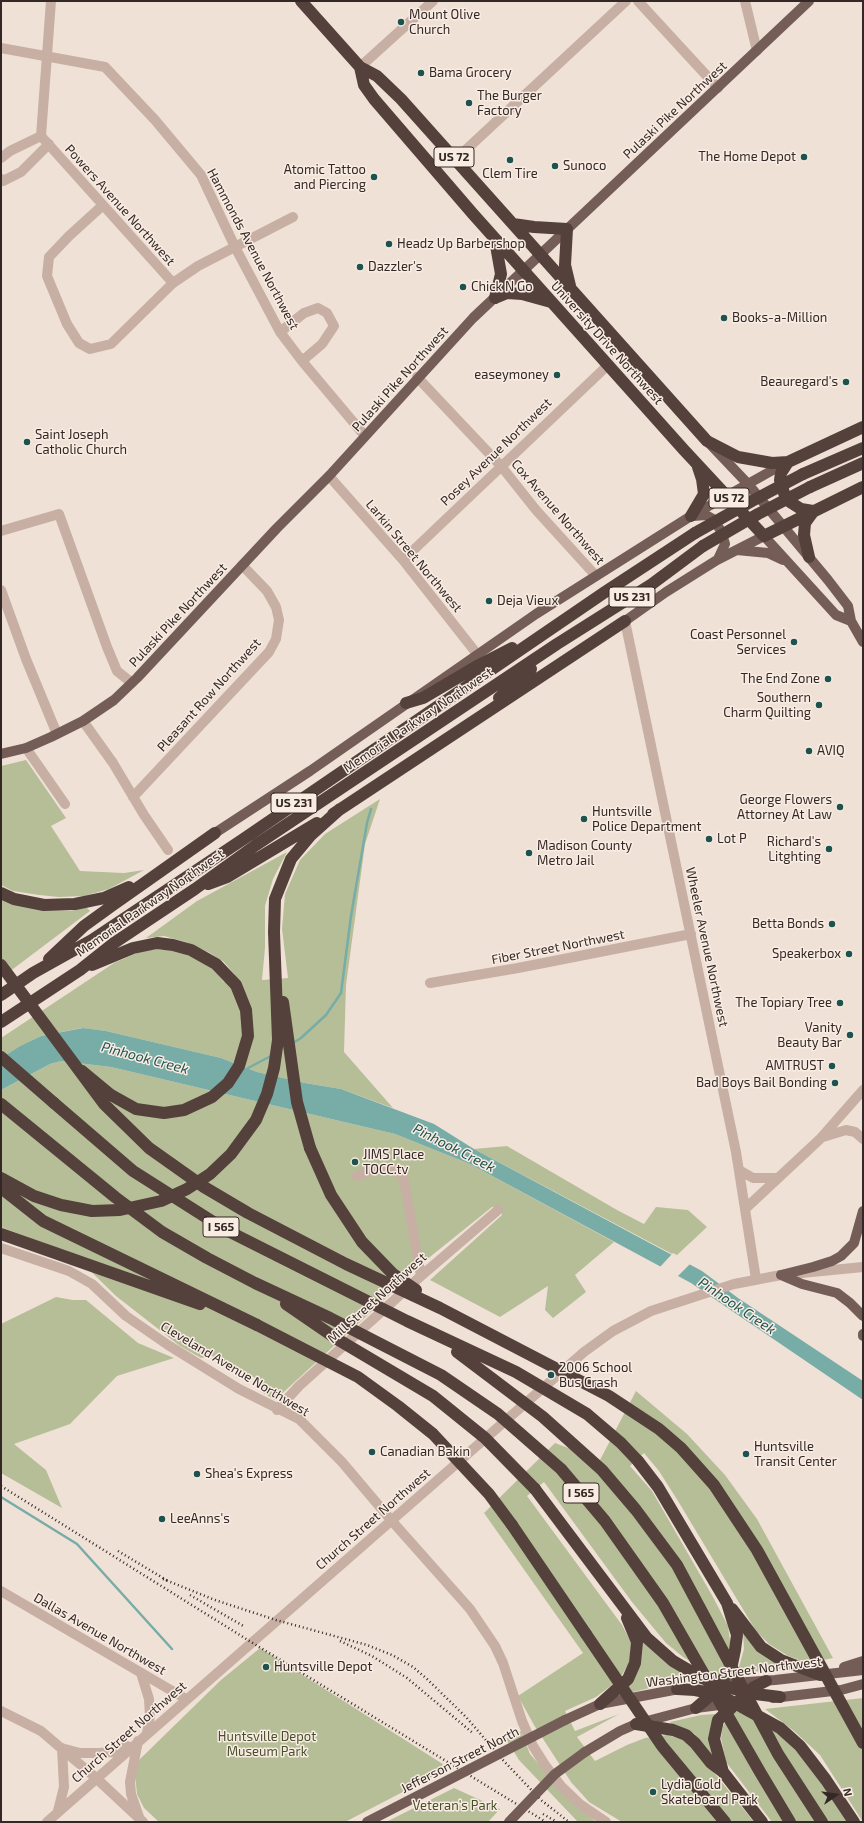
<!DOCTYPE html>
<html>
<head>
<meta charset="utf-8">
<style>
  body { margin:0 }
  #map { position:relative; width:864px; height:1823px; overflow:hidden; background:#f0e1d7; font-family:"Exo 2",sans-serif }
  canvas { display:block }
  .frame { position:absolute; inset:0; border:2px solid #332825; pointer-events:none }
  .north { position:absolute; left:816px; top:1775px; width:40px; height:40px; -webkit-text-stroke:3px #f8ece3; paint-order:stroke; rotate:77deg; font-size:11px; font-weight:700; line-height:16px; text-align:center; color:#332825 }
  .north::after { content:''; display:block; margin:auto; width:14px; height:18px; background:#332825; clip-path:polygon(50% 0,100% 100%,50% 72%,0 100%) }
</style>
</head>
<body>
<div id="map">
<canvas width="864" height="1823"></canvas>
<div class="frame"></div>
<div class="north">N</div>
</div>
<script>
const c = document.querySelector('canvas').getContext('2d');
c.lineJoin = 'round';
function fillPath(path, color) { c.fillStyle = color; c.fill(path, 'evenodd'); }
const shape = rows => new Path2D(rows.map(r => 'M' + r).join(''));
function trace(path, color, width, dash) { c.strokeStyle = color; c.lineWidth = width; c.lineCap = dash ? 'butt' : 'round'; c.setLineDash(dash || []); c.stroke(path); }
function write(font, color, halo, rows, align = 'center') {
  c.font = font + ' "Exo 2",sans-serif'; c.lineWidth = 3; c.setLineDash([]); c.textBaseline = 'middle'; c.strokeStyle = halo; c.fillStyle = color; for (const [text, x, y, turn = 0] of rows) {
    c.save(); c.translate(x, y); c.rotate((+turn || 0) * Math.PI / 180); c.textAlign = isNaN(turn) ? turn : align; if (halo) c.strokeText(text, 0, 0); c.fillText(text, 0, 0); c.restore();
  }
}
const green = shape([
  [26,760,66,818,51,826,80,871,124,873,144,870,109,889,84,896,59,897,39,895,13,891,1,885,1,766],
  [380,799,365,844,346,985,344,1052,393,1108,341,1089,305,1083,257,1072,221,1058,106,1031,82,1028,41,1036,20,1046,1,1058,1,1038,114,963,139,952,156,949,176,951,190,956,214,969,224,982,235,975,224,962,210,953,186,942,164,936,146,938,197,901,287,852,273,879,265,906,265,948,262,980,288,978,282,929,285,894,300,860,325,834],
  [1,897,44,910,71,911,86,907,90,911,1,978],
  [61,1061,111,1067,395,1134,470,1164,614,1242,575,1275,586,1292,553,1318,545,1310,548,1286,500,1317,430,1280,502,1215,501,1207,492,1207,415,1269,409,1277,275,1400,260,1391,263,1382,212,1356,201,1358,180,1346,116,1296,73,1254,1,1227,1,1090,50,1064],
  [507,1146,617,1210,644,1224,656,1207,688,1210,707,1227,676,1256,474,1149],
  [56,1297,73,1300,86,1300,138,1343,174,1358,117,1376,70,1424,14,1444,46,1470,62,1508,1,1473,1,1324],
  [636,1391,687,1434,725,1475,757,1519,833,1658,808,1663,788,1656,769,1644,756,1631,678,1501,659,1471,644,1453,630,1466,652,1491,713,1597,728,1626,731,1648,721,1675,714,1676,683,1657,666,1643,632,1602,544,1482,527,1496,622,1625,631,1642,630,1661,622,1675,612,1685,596,1697,565,1711,575,1731,619,1714,577,1737,595,1761,627,1745,645,1738,667,1735,681,1739,694,1748,754,1822,622,1822,589,1802,571,1782,534,1725,518,1696,583,1653,484,1513,555,1443,600,1460],
  [743,1630,787,1668,737,1674,744,1649],
  [643,1640,693,1679,673,1682,618,1696],
  [260,1648,405,1740,449,1768,345,1822,159,1822,144,1808,137,1794,135,1774,139,1760,221,1680],
  [863,1698,863,1822,820,1755,794,1731,765,1709],
  [740,1711,775,1731,802,1756,849,1822,772,1822,726,1762,721,1738,723,1726,731,1713],
  [715,1714,717,1717,713,1757,695,1734,688,1730,671,1724,670,1722,701,1715],
  [521,1731,530,1754,571,1801,596,1822,577,1821,519,1760,506,1739],
  [454,1788,500,1809,488,1822,386,1822]
]);
const water = shape([
  [83,1028,106,1031,221,1058,257,1072,305,1083,341,1089,434,1124,474,1149,702,1271,738,1298,863,1381,863,1400,691,1283,470,1164,395,1134,111,1067,61,1061,50,1064,1,1090,1,1058,20,1046,41,1036]
]);
const pier = shape([
  [673,1253,691,1263,677,1277,659,1268]
]);
const stream = shape([
  [293,1043,301,1038,326,1015,341,993,351,916,367,823,371,809],
  [248,1068,271,1056],
  [1,1497,77,1544,172,1649]
]);
const minor = shape([
  [51,1,41,136,173,283],
  [638,1,718,88],
  [745,1,757,51],
  [1,48,105,67,155,120,201,175,235,247,280,332,302,361,365,436],
  [360,67,433,1],
  [1,158,10,151,41,136],
  [456,159,626,1],
  [1,179,3,181,21,172,49,144],
  [102,206,69,236,49,257,47,276,67,324,79,343,90,349,111,344,173,283,198,266,293,217],
  [280,332,304,313,318,308,327,313,334,326,322,344,302,361],
  [417,377,501,466,536,510,596,576],
  [329,476,403,560,477,654],
  [1,531,59,514,107,647,117,671,132,683],
  [403,560,608,365],
  [1,590,26,659,57,734],
  [625,621,736,1152,756,1279],
  [83,721,113,763,144,815,168,850],
  [26,748,65,804],
  [133,797,269,652,276,639,279,620,276,607,267,591,242,565],
  [430,983,518,968,691,934],
  [823,1137,846,1130,855,1132,863,1139],
  [739,1170,753,1178,778,1178],
  [357,1176,374,1170,394,1168,404,1180,421,1276],
  [745,1209,820,1139,863,1090],
  [1,1248,69,1271,92,1284,126,1316,168,1345,239,1389,299,1419,342,1462,391,1520,470,1609,495,1646,503,1663,522,1721,533,1746,545,1765,561,1786,581,1805,606,1822],
  [277,1410,299,1386,421,1276,498,1210],
  [1,1591,186,1699],
  [141,1673,149,1699,150,1716,147,1733],
  [1,1711,41,1731,96,1778,143,1822],
  [138,1741,130,1782,131,1794,139,1817],
  [65,1749,80,1753,98,1753,115,1752,127,1746],
  [58,1811,64,1787,62,1748],
  [47,1822,584,1352,613,1331,651,1311,734,1284,781,1275,863,1267]
]);
const major = shape([
  [710,444,748,484,828,580,848,606,851,621,863,642],
  [693,516,706,515,713,519,721,531,725,544,718,559],
  [737,550,768,553,783,560],
  [625,621,666,592,717,560,764,536,836,615,851,621],
  [1,754,26,748,51,737,83,721,114,700,137,678,277,528,329,476,473,318,809,1],
  [215,833,310,771,536,614,691,516,787,462],
  [781,1275,813,1267,832,1261,841,1256,854,1243,863,1211],
  [781,1275,802,1284,837,1293,850,1303,863,1316],
  [863,1334,863,1336],
  [844,1667,863,1661],
  [734,1683,775,1680,863,1670],
  [773,1698,841,1690,863,1684],
  [565,1720,600,1704,684,1688],
  [585,1752,620,1731,636,1724,696,1708,727,1704]
]);
const highway = shape([
  [301,1,360,67,377,76,401,99,707,441,738,457,772,463,788,462,863,427],
  [360,67,364,85,374,99,473,214,684,450,764,536,863,487],
  [513,224,534,227,567,229,565,265,570,286],
  [495,298,507,293,522,294,551,302],
  [495,298,501,274,495,240],
  [788,462,781,473,780,480,785,496,790,502,801,509,813,511],
  [803,474,863,448],
  [810,487,863,463],
  [691,516,704,494,702,479,698,467],
  [809,557,804,535,805,523,813,512],
  [499,698,531,669],
  [406,703,423,698,479,665,512,648],
  [333,814,625,621],
  [208,884,227,877,317,823],
  [1,893,14,899,44,905,75,904,104,898,129,887],
  [49,959,84,926,113,905,215,833],
  [1,995,33,973,92,940,242,840,605,592,695,533],
  [283,1002,297,1102,310,1148],
  [1,1022,80,970,114,943,195,889,256,845,557,644,652,584,703,546],
  [1,1057,54,1103],
  [82,1071,111,1095,136,1109,164,1113,184,1110,212,1097,228,1083,239,1066,248,1036,246,1010,236,985,216,964,191,950,173,945,157,943,133,948,92,965],
  [1,1178,34,1196,61,1205,92,1211,120,1210,161,1201,187,1189,210,1174,231,1154,256,1120,267,1094,274,1068,278,1040,274,932,275,899,291,859,311,835,340,809],
  [1,1188,43,1221,257,1325],
  [1,1234,200,1304],
  [638,1461,658,1487,727,1603,737,1635,735,1650,731,1669,712,1694,696,1708],
  [535,1489,647,1638,673,1661,702,1678,747,1693,780,1697],
  [512,1525,586,1634],
  [732,1609,761,1647,781,1660,820,1675],
  [677,1689,695,1690,720,1695,780,1728,800,1746,826,1780,854,1822],
  [600,1704,628,1679,635,1663,637,1642,627,1618],
  [636,1724,673,1730,686,1735,695,1743,711,1763,723,1772,762,1822],
  [723,1772,714,1739,718,1720,754,1687,766,1681]
]);
const rail = shape([
  [1,1486,251,1642,546,1822],
  [118,1551,168,1581],
  [163,1579,215,1600,276,1620,367,1645,392,1655,413,1667,427,1679,466,1717,503,1760],
  [190,1595,245,1627],
  [340,1641,372,1656,407,1678,474,1734],
  [500,1757,541,1800,569,1822],
  [543,1814,557,1822]
]);
const majorBridge = shape([
  [367,1822,565,1720],
  [509,1822,555,1774,585,1752]
]);
const highwayBridge = shape([
  [695,533,752,501,803,474],
  [703,546,758,514,810,487],
  [1,965,104,1104,149,1148,204,1187,248,1213,346,1264,440,1308,609,1396,659,1429,681,1448,714,1485,757,1550,863,1743],
  [54,1103,133,1171,226,1230,407,1321,516,1372,587,1414,621,1443,638,1461],
  [1,1104,115,1197,162,1232,207,1258,255,1283,330,1318,441,1375,498,1414,561,1469,605,1521,663,1603,760,1772,790,1822],
  [310,1148,331,1195,362,1242,393,1274,416,1290],
  [286,1304,337,1339,433,1396,485,1438,535,1489],
  [257,1325,358,1377,398,1406,433,1434,489,1494,512,1525],
  [457,1352,543,1417,602,1470,636,1510,677,1565,778,1754,822,1822],
  [586,1634,662,1746,725,1822]
]);
const markers = [
  [401,22,4,"#1c534f"],
  [421,73,4,"#1c534f"],
  [469,103,4,"#1c534f"],
  [804,157,4,"#1c534f"],
  [510,160,4,"#1c534f"],
  [555,166,4,"#1c534f"],
  [374,177,4,"#1c534f"],
  [389,244,4,"#1c534f"],
  [360,267,4,"#1c534f"],
  [463,287,4,"#1c534f"],
  [724,318,4,"#1c534f"],
  [557,375,4,"#1c534f"],
  [846,382,4,"#1c534f"],
  [27,442,4,"#1c534f"],
  [489,601,4,"#1c534f"],
  [794,642,4,"#1c534f"],
  [828,679,4,"#1c534f"],
  [819,705,4,"#1c534f"],
  [809,751,4,"#1c534f"],
  [840,807,4,"#1c534f"],
  [584,819,4,"#1c534f"],
  [709,839,4,"#1c534f"],
  [829,849,4,"#1c534f"],
  [529,853,4,"#1c534f"],
  [832,924,4,"#1c534f"],
  [849,954,4,"#1c534f"],
  [840,1003,4,"#1c534f"],
  [850,1035,4,"#1c534f"],
  [832,1066,4,"#1c534f"],
  [835,1083,4,"#1c534f"],
  [355,1162,4,"#1c534f"],
  [551,1375,4,"#1c534f"],
  [372,1452,4,"#1c534f"],
  [746,1454,4,"#1c534f"],
  [197,1474,4,"#1c534f"],
  [162,1519,4,"#1c534f"],
  [266,1667,4,"#1c534f"],
  [653,1792,4,"#1c534f"]
];
const shields = [
  [454,157,40],
  [729,498,40],
  [632,597,46],
  [294,803,46],
  [221,1227,36],
  [581,1493,36]
];
const shieldNames = [
  ["US 72",454,157],
  ["US 72",729,498],
  ["US 231",632,597],
  ["US 231",294,803],
  ["I 565",221,1227],
  ["I 565",581,1493]
];
const poiNames = [
  ["Mount Olive",409,15],
  ["Church",409,30],
  ["Bama Grocery",429,73],
  ["The Burger",477,96],
  ["Factory",477,111],
  ["The Home Depot",796,157,"right"],
  ["Sunoco",563,166],
  ["Atomic Tattoo",366,170,"right"],
  ["and Piercing",366,185,"right"],
  ["Clem Tire",510,174,"center"],
  ["Headz Up Barbershop",397,244],
  ["Dazzler's",368,267],
  ["Chick N Go",471,287],
  ["Books-a-Million",732,318],
  ["easeymoney",549,375,"right"],
  ["Beauregard's",838,382,"right"],
  ["Saint Joseph",35,435],
  ["Catholic Church",35,450],
  ["Deja Vieux",497,601],
  ["Coast Personnel",786,635,"right"],
  ["Services",786,650,"right"],
  ["The End Zone",820,679,"right"],
  ["Southern",811,698,"right"],
  ["Charm Quilting",811,713,"right"],
  ["AVIQ",817,751],
  ["George Flowers",832,800,"right"],
  ["Attorney At Law",832,815,"right"],
  ["Huntsville",592,812],
  ["Police Department",592,827],
  ["Lot P",717,839],
  ["Richard's",821,842,"right"],
  ["Litghting",821,857,"right"],
  ["Madison County",537,846],
  ["Metro Jail",537,861],
  ["Betta Bonds",824,924,"right"],
  ["Speakerbox",841,954,"right"],
  ["The Topiary Tree",832,1003,"right"],
  ["Vanity",842,1028,"right"],
  ["Beauty Bar",842,1043,"right"],
  ["AMTRUST",824,1066,"right"],
  ["Bad Boys Bail Bonding",827,1083,"right"],
  ["JIMS Place",363,1155],
  ["TOCC.tv",363,1170],
  ["2006 School",559,1368],
  ["Bus Crash",559,1383],
  ["Huntsville",754,1447],
  ["Transit Center",754,1462],
  ["Canadian Bakin",380,1452],
  ["Shea's Express",205,1474],
  ["LeeAnns's",170,1519],
  ["Huntsville Depot",274,1667],
  ["Lydia Gold",661,1785],
  ["Skateboard Park",661,1800]
];
const streetNames = [
  ["Pulaski Pike Northwest",675,110,-43],
  ["Powers Avenue Northwest",120,205,48],
  ["Hammonds Avenue Northwest",253,249,62],
  ["University Drive Northwest",607,343,48],
  ["Pulaski Pike Northwest",400,379,-48],
  ["Posey Avenue Northwest",496,452,-44],
  ["Cox Avenue Northwest",558,512,49],
  ["Larkin Street Northwest",414,556,50],
  ["Pulaski Pike Northwest",178,615,-47],
  ["Pleasant Row Northwest",209,695,-48],
  ["Memorial Parkway Northwest",418,720,-34],
  ["Memorial Parkway Northwest",150,903,-35],
  ["Fiber Street Northwest",558,947,-11],
  ["Wheeler Avenue Northwest",707,947,78],
  ["Mill Street Northwest",377,1298,-42],
  ["Cleveland Avenue Northwest",235,1369,31],
  ["Church Street Northwest",373,1519,-41],
  ["Dallas Avenue Northwest",100,1634,30],
  ["Washington Street Northwest",734,1672,-7],
  ["Church Street Northwest",129,1732,-41],
  ["Jefferson Street North",460,1760,-27]
];
const parkNames = [
  ["Huntsville Depot",267,1737],
  ["Museum Park",267,1752],
  ["Veteran's Park",455,1806]
];
const waterNames = [
  ["Pinhook Creek",145,1058,15],
  ["Pinhook Creek",454,1148,27],
  ["Pinhook Creek",737,1306,34]
];
fillPath(green, '#b6be98');
fillPath(water, '#77aca7');
fillPath(pier, '#f0e1d7');
trace(stream, '#77aca7', 2.5);
trace(minor, '#c7afa4', 10);
trace(major, '#745d56', 10);
trace(highway, '#54413c', 12);
trace(rail, '#332825', 2.5, [1, 3]);
trace(majorBridge, '#745d56', 10);
trace(highwayBridge, '#54413c', 12);
for (const [x, y, r, color] of markers) { const dot = new Path2D(); dot.arc(x, y, r, 0, 2 * Math.PI); c.fillStyle = color; c.fill(dot); trace(dot, '#f8ece3', 1.5); }
for (const [x, y, w] of shields) { const box = new Path2D(); box.roundRect(x - w / 2, y - 10, w, 20, 3); c.fillStyle = '#f8ece3'; c.fill(box); trace(box, '#332825', 1); }
write('bold 12px', '#332825', null, shieldNames);
write('13px', '#332825', '#f8ece3', poiNames, 'left');
write('13px', '#332825', '#f8ece3', streetNames);
write('13px', '#47502a', '#f8ece3', parkNames);
write('italic 14px', '#1c534f', '#f8ece3', waterNames);
</script>
</body>
</html>
